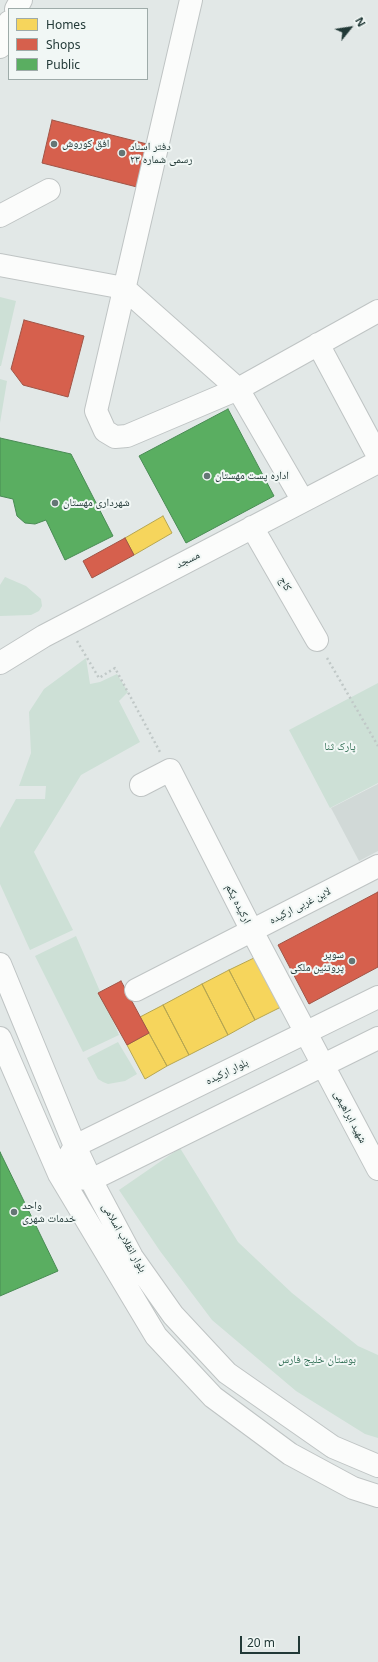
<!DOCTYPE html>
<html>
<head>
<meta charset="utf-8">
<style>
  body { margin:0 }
  #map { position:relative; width:378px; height:1662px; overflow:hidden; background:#e2e8e7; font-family:"Noto Sans",sans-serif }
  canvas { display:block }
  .legend { position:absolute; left:8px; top:8px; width:140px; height:72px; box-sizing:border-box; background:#f1f7f5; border:1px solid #9eaba9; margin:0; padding:5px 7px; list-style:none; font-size:12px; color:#223937 }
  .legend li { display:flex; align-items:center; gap:8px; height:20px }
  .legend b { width:20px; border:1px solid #9eaba9 }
  .north { position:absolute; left:330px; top:8px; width:40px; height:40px; -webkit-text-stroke:3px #f1f7f5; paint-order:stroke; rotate:60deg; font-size:11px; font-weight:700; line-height:16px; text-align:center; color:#223937 }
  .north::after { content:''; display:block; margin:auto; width:14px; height:18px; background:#223937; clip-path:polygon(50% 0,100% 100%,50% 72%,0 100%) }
  .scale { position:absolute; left:240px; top:1636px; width:60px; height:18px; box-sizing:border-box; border:2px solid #223937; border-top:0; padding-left:5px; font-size:12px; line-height:14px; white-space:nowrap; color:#223937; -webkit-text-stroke:3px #f1f7f5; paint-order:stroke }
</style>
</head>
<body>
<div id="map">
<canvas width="378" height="1662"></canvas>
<ul class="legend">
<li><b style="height:11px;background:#f6d55c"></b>Homes</li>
<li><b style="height:11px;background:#d6604d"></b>Shops</li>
<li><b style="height:11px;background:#5aae61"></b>Public</li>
</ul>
<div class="north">N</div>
<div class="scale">20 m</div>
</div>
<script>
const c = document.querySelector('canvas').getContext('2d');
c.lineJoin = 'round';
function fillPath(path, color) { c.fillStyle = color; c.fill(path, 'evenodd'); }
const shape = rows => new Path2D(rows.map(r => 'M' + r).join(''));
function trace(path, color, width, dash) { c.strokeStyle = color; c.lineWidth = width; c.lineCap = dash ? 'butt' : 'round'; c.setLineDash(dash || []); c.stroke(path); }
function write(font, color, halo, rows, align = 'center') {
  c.font = font + ' "Noto Sans","Noto Naskh Arabic",sans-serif'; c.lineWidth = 4; c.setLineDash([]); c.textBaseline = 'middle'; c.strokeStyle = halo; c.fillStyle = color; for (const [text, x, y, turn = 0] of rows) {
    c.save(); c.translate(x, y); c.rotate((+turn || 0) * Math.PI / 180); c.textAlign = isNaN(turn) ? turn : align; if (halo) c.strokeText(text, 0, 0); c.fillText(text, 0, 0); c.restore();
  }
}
const built = shape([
  [378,784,378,851,359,861,331,808]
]);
const green = shape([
  [0,297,16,301,1,366,0,366],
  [0,379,7,381,0,423],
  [5,577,26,586,41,599,42,606,39,611,31,615,0,616,0,585],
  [86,658,90,684,100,682,117,674,128,692,119,701,140,742,81,775,34,852,73,930,30,950,0,884,0,828,16,799,45,799,46,786,19,786,31,753,29,712,44,689],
  [378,683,378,783,330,808,289,730],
  [76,936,119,1035,83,1052,35,956],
  [118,1042,137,1074,125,1081,108,1084,103,1082,98,1079,87,1058],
  [180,1148,238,1242,292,1293,358,1346,378,1355,378,1438,365,1434,296,1391,212,1320,160,1251,119,1190]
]);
const homes = shape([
  [163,516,172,533,134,555,125,538,163,516],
  [256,957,281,1007,255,1020,229,970,256,957],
  [229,970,255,1020,228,1035,202,984,229,970],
  [202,984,228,1035,189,1055,163,1005,202,984],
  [163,1005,189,1055,167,1066,140,1017,163,1005],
  [149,1033,167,1066,145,1079,127,1045,149,1033]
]);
const shops = shape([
  [52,120,147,144,137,187,42,163,52,120],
  [24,320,84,336,68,397,23,385,11,369,24,320],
  [125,538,134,555,92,578,83,561,125,538],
  [378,892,378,967,309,1004,278,945,378,892],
  [121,981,149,1033,127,1045,98,993,121,981]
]);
const public = shape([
  [228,409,274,496,186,543,139,456,228,409],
  [0,438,71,454,113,536,65,560,46,520,35,524,25,523,17,516,13,499,0,496,0,438],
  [0,1152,58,1271,0,1296,0,1152]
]);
const path = shape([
  [77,641,99,678,115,668,160,752],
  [327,658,378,746]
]);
const minor = shape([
  [191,0,96,411,105,431,115,437,127,436,238,389,378,311],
  [16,9,21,0],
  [0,47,9,22],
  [0,216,49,190],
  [0,265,124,288,238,389,303,501],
  [318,344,378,456],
  [252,527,317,640],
  [0,663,44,636,378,462],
  [141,785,170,770,252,931,378,1169],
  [0,964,75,1146,91,1180,132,1257,173,1315,227,1373,333,1447,378,1466],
  [136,990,378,866],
  [378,997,75,1146,59,1174,91,1180,378,1038],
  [0,1038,59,1174,156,1336,213,1397,290,1454,353,1488,378,1496]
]);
const markers = [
  [54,144,4,"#657675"],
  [122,153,4,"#657675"],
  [207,476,4,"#657675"],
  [55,503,4,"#657675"],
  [352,961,4,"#657675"],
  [14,1212,4,"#657675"]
];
const poiNames = [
  ["افق کوروش",62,144],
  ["دفتر اسناد",130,147],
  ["رسمی شماره ۲۳",130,160],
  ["اداره پست مهستان",215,476],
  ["شهرداری مهستان",63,503],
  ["سوپر",344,955,"right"],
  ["پروتئین ملکی",344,968,"right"],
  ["واحد",22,1206],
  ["خدمات شهری",22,1219]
];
const streetNames = [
  ["مسجد",188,560,-27],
  ["کاج",285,584,60],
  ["ارکیده یکم",238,904,63],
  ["لاین غربی ارکیده",300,906,-27],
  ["بلوار ارکیده",227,1072,-26],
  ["شهید ابراهیمی",350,1117,62],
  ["بلوار انقلاب اسلامی",124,1238,60]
];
const parkNames = [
  ["پارک ثنا",340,747],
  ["بوستان خلیج فارس",317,1360]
];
fillPath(built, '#d1d9d7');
fillPath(green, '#cde0d6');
fillPath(homes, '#f6d55c');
trace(homes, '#b6a651', 1);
fillPath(shops, '#d6604d');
trace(shops, '#a05446', 1);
fillPath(public, '#5aae61');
trace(public, '#498b54', 1);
trace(minor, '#bfc4c4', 24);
trace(path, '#c0c8c7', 2.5, [2, 3]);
trace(minor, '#fbfcfb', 22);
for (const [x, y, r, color] of markers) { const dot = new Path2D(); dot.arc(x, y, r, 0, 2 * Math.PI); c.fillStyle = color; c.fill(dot); trace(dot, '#f1f7f5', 1.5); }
write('11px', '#223937', '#f1f7f5', poiNames, 'left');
write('11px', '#223937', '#f1f7f5', streetNames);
write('11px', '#2f6d53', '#f1f7f5', parkNames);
</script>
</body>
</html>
